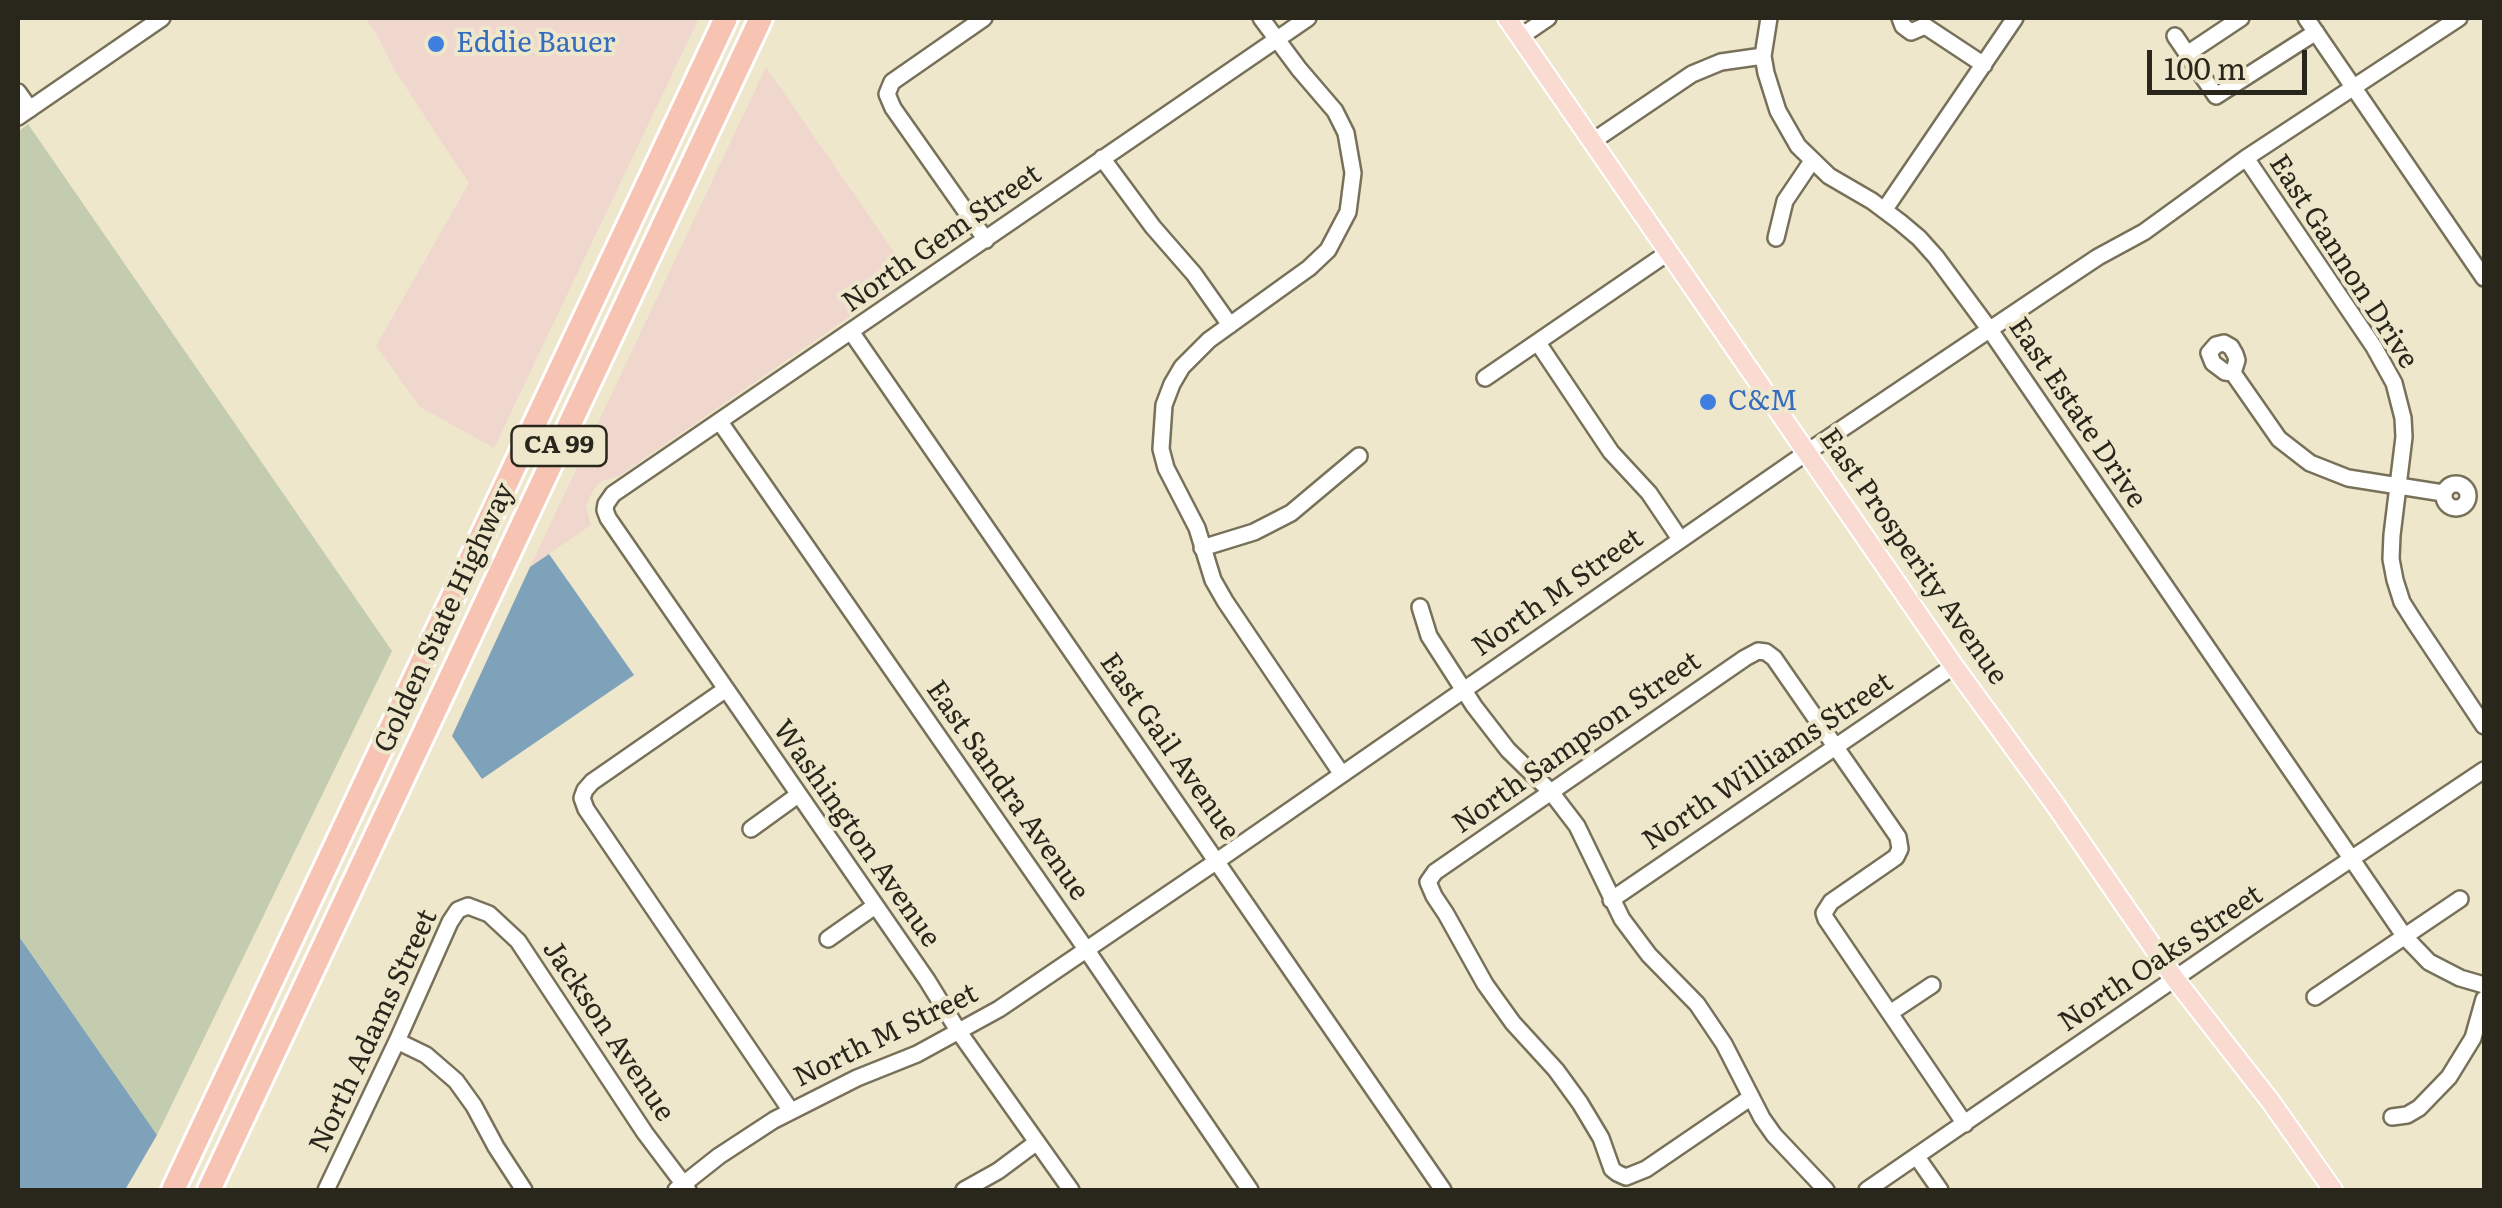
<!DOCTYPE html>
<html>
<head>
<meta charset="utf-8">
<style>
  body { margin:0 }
  #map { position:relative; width:2502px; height:1208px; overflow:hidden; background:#eee7cc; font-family:Literata,serif }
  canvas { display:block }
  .frame { position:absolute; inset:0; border:20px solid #29271c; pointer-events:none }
  .scale { position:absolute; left:2147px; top:50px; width:160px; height:45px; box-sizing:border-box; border:5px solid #29271c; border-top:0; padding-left:12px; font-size:30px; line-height:35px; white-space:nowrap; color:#29271c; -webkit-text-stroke:8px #eee7cc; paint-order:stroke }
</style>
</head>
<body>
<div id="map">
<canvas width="2502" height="1208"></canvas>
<div class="frame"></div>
<div class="scale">100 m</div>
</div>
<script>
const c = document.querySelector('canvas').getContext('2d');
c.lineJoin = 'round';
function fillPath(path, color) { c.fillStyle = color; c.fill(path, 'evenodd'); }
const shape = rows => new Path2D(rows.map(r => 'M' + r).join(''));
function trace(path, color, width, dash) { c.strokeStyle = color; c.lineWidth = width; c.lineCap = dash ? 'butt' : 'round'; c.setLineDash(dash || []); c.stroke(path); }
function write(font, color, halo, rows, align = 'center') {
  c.font = font + ' Literata,serif'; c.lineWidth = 8; c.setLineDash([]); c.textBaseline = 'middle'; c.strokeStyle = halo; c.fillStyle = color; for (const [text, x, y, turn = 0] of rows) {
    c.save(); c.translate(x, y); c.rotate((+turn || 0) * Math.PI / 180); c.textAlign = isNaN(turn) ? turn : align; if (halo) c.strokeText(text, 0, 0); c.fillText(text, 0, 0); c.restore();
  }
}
const commercial = shape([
  [365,18,699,18,494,448,420,407,376,346,469,183,395,71,377,35],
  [766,67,910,275,619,476,602,481,594,489,586,505,591,525,530,567]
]);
const green = shape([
  [28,124,392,651,157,1135,18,935,18,132]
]);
const water = shape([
  [549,554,634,675,482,779,452,736,530,567],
  [18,935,157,1135,125,1190,18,1190]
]);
const minor = shape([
  [984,18,892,82,887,94,893,108,986,240],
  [1261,18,1299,69,1335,111,1346,133,1353,173,1348,212,1328,250,1309,268,1209,340,1182,367,1172,384,1164,405,1161,449,1166,468,1197,528,1213,580,1225,601,1341,773],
  [1769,18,1763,56,1766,73,1778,111,1798,146,1829,176,1872,201,1900,222,1919,238,1936,257,1990,330,2405,937,2429,962,2460,978,2484,985],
  [1900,18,1903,26,1911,32,1925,26],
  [2306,18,2484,278],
  [1925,26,1984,65],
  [2175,36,2216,96,2316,32],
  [1520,37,1548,18],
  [2187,54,2241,18],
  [18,92,30,109],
  [18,117,162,18],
  [1593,141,1692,74,1721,62,1763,56],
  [1102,158,1153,227,1194,274,1230,325],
  [2246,158,2374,347,2394,383,2403,418,2404,437,2392,535,2391,559,2395,580,2402,602,2414,621,2484,726],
  [1885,209,2015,18],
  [1776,238,1785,201,1812,161],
  [852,333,1443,1190],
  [1538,343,1611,452,1649,493,1680,539],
  [2233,373,2237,360,2235,354,2231,347,2224,343,2216,345,2209,353,2213,363,2225,372,2233,373,2279,439,2310,463,2348,478,2443,493],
  [1485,378,1669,252],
  [720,422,1086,949,1250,1190],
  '2444 496a12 12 0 1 1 24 0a12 12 0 1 1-24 0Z',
  [1202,548,1254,532,1291,513,1359,456],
  [1420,607,1429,636,1474,706,1508,750,1551,792,1577,826,1622,919,1649,955,1697,1004,1724,1044,1762,1118,1774,1135,1826,1190],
  [726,689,592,782,585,790,582,798,586,809,791,1111],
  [751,829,798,795],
  [1611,900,1954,666],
  [828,939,875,906],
  [2315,997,2460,899],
  [1890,1013,1932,985],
  [397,1041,426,1055,456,1081,474,1106,496,1147,524,1190],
  [1750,1098,1646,1169,1626,1177,1617,1173,1612,1169,1601,1138,1580,1103,1556,1070,1513,1023,1485,984,1446,914,1434,896,1428,882,1435,872,1745,658,1758,651,1766,652,1774,658,1898,837,1900,849,1896,857,1831,902,1824,913,1826,919,1965,1124],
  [2392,1117,2407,1115,2419,1108,2449,1077,2473,1038,2484,999],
  [1917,1157,1940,1190],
  [326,1190,397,1041,450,922,458,910,468,906,489,914,518,941,645,1133,688,1190],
  [676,1190,719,1156,774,1120,857,1078,917,1054,999,1009,1217,861,1806,453,2041,295,2098,257,2144,232,2246,158,2459,18],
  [964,1190,998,1171,1037,1142],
  [1071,1190,959,1032,927,980,608,518,605,510,606,504,613,494,1308,18],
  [1867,1190,2260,920,2484,770]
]);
const major = shape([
  [1507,18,1954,666,2054,803,2175,979,2271,1102,2333,1190]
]);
const highway = shape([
  [173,1190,726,18],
  [209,1190,761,18]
]);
const markers = [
  [436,44,10,"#3f7fe0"],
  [1708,402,10,"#3f7fe0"]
];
const shields = [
  [559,446,95]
];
const shieldNames = [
  ["CA 99",559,446]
];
const shopNames = [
  ["Eddie Bauer",456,44],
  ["C&M",1728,402]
];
const streetNames = [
  ["North Gem Street",942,239,-35],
  ["East Gannon Drive",2343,262,57],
  ["East Estate Drive",2077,413,56],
  ["East Prosperity Avenue",1913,557,55],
  ["North M Street",1558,593,-35],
  ["Golden State Highway",445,618,-65],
  ["North Sampson Street",1577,743,-35],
  ["East Gail Avenue",1169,747,55],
  ["North Williams Street",1768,762,-34],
  ["East Sandra Avenue",1007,791,55],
  ["Washington Avenue",856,834,55],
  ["North Oaks Street",2161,959,-34],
  ["North Adams Street",374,1031,-65],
  ["Jackson Avenue",608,1031,56],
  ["North M Street",886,1036,-26]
];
fillPath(commercial, '#efd7ce');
fillPath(green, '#c3ccae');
fillPath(water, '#7ea2b9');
trace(minor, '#787159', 20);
trace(major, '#fff', 22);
trace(highway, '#fff', 28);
trace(minor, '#fff', 15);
trace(major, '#fadbd1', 18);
trace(highway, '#f7c3b2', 22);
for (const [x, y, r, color] of markers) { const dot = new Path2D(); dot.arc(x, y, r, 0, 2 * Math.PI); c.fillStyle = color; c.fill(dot); trace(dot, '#eee7cc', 4); }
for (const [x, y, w] of shields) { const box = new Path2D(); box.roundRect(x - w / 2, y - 20, w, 40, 8); c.fillStyle = '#eee7cc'; c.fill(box); trace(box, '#29271c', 2.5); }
write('bold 25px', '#29271c', null, shieldNames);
write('28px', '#366cbe', '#eee7cc', shopNames, 'left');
write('28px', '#29271c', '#eee7cc', streetNames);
</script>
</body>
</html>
